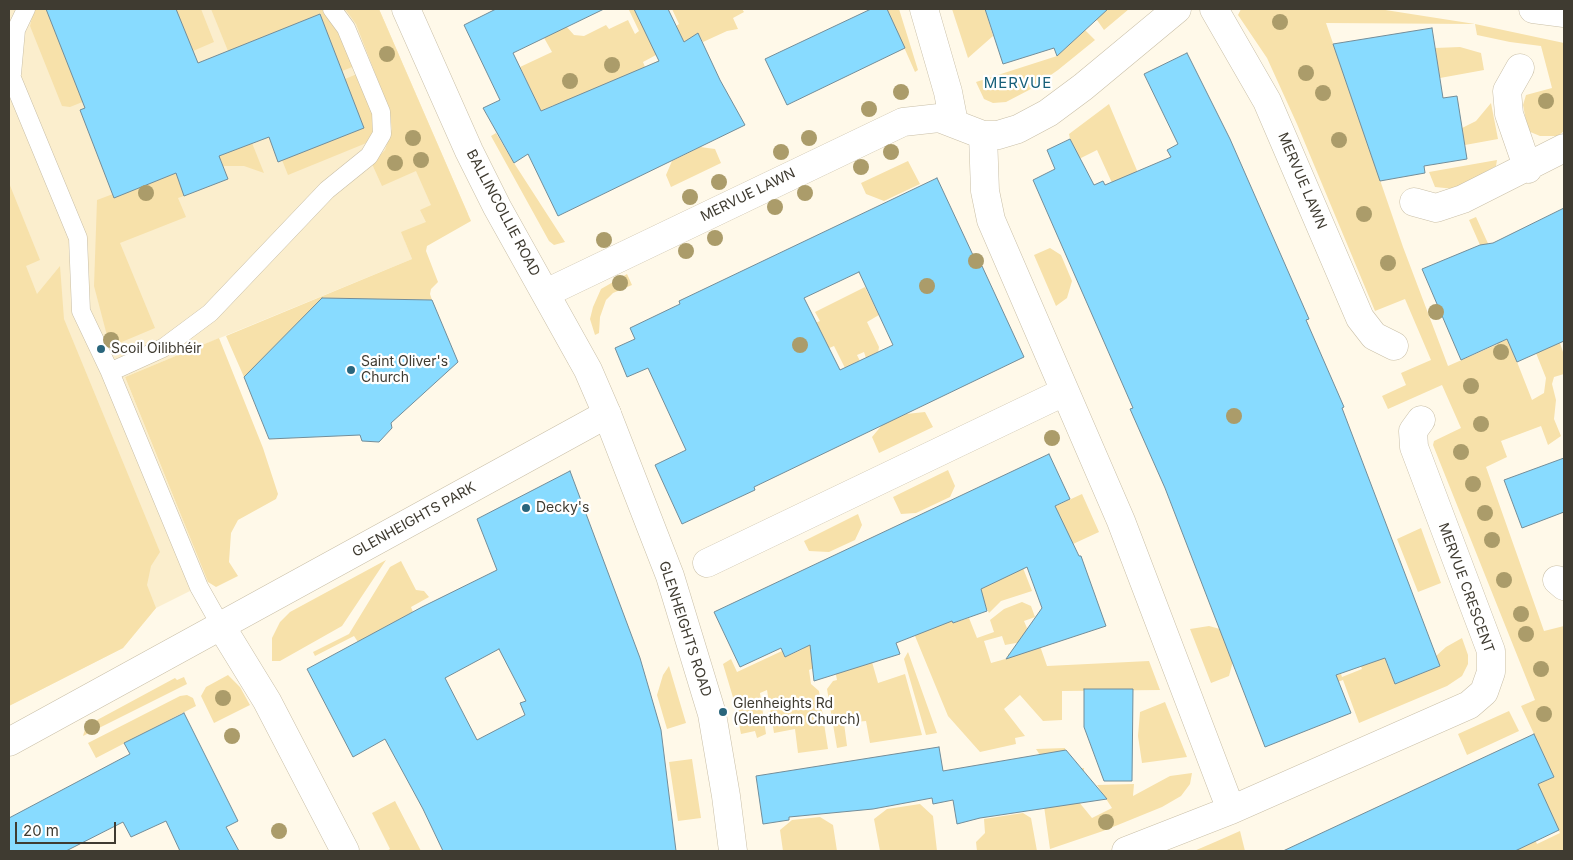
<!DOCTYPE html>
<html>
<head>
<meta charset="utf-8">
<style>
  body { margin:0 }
  #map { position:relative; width:1573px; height:860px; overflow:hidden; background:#fff9e9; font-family:Inter,sans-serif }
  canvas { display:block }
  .frame { position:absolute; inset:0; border:10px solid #3f3b31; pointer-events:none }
  .scale { position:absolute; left:15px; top:822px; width:101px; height:22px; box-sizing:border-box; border:2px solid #3f3b31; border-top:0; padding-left:6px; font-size:15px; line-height:18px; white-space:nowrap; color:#3f3b31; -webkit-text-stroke:4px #fff; paint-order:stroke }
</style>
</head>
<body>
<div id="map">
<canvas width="1573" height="860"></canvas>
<div class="frame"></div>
<div class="scale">20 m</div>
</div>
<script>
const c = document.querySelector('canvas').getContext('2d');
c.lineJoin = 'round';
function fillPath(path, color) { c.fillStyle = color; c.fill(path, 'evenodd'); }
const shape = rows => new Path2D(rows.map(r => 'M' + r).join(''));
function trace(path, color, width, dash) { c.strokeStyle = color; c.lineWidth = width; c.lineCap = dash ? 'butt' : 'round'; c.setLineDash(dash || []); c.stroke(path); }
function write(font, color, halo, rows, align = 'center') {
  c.font = font + ' Inter,sans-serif'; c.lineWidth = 4.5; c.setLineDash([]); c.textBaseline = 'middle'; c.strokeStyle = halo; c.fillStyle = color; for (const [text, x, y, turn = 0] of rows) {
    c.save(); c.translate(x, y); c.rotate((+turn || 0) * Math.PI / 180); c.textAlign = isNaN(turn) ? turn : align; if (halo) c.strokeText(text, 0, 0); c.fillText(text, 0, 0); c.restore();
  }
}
const built = shape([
  [9,9,379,9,468,214,405,241,412,259,125,377,208,582,156,608,123,648,9,706]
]);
const green = shape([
  [34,9,46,9,80,95,130,83,70,107,62,106,30,26],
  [176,9,201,9,214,42,193,51],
  [211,9,323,9,331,15,355,66,342,71,320,14,228,51],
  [345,9,379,9,471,221,427,246,426,251,438,282,431,289,430,294,432,300,322,299,244,377,226,336,412,259,401,232,426,222,420,210,431,205,416,171,382,186,372,164,385,150,392,129,389,109,356,24],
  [545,9,557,9,566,26,574,35,584,36,606,25,609,29,628,20,635,34,639,31,629,10,647,9,659,34,656,55,643,62,645,67,674,53,564,124,554,105,541,111,520,67,552,52,543,36,555,29],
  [672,9,742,9,744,12,733,18,738,29,727,31,703,42,699,35,684,42,676,26,679,24],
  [887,9,899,9,918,70,915,72],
  [952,9,985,9,993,36,968,58],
  [1088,9,1129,9,1104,30,1097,20,1092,23],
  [1241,9,1379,9,1475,24,1564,43,1564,131,1558,136,1540,136,1528,131,1523,105,1526,95,1552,88,1541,46,1510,42,1477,35,1475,24,1326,23,1403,247,1448,366,1498,344,1485,313,1480,245,1469,220,1476,217,1521,316,1495,328,1501,342,1508,339,1532,400,1544,393,1546,378,1532,343,1560,343,1564,355,1564,374,1554,377,1552,384,1556,400,1554,419,1561,436,1548,445,1541,426,1501,441,1507,457,1486,467,1544,631,1564,626,1564,851,1507,851,1497,823,1514,795,1554,777,1521,706,1535,700,1433,445,1434,441,1461,428,1442,385,1388,409,1382,396,1406,385,1401,373,1431,360,1405,299,1375,311,1297,124,1267,58,1238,15],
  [1551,814,1560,833,1537,844,1528,825],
  [1085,30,1095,40,1058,70,1029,90,1006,102,993,103,984,99,976,82,1057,56],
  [1460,47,1481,53,1484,70,1440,78,1435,48],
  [357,74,372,110,374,128,371,139,364,144,288,175,282,160,364,128,345,79],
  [1491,103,1498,139,1465,145,1462,128,1476,121],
  [1109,104,1162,230,1118,196,1097,150,1079,159,1070,139,1069,134],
  [496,133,514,163,565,242,554,245,549,241,491,136],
  [252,143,264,173,244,166,223,166,221,160,177,176,184,196,178,198,186,217,120,243,155,328,110,347,94,286,97,200,113,194,115,197],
  [700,147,715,149,721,163,671,187,666,175,672,161],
  [1497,160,1496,166,1455,189,1435,187,1429,172],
  [908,161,920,184,884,201,866,194,861,183],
  [9,183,40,260,26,266,37,294,60,266,64,319,160,552,151,566,147,585,156,608,123,648,9,706],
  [1050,248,1061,255,1072,281,1067,298,1056,306,1034,255],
  [627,274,632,285,613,293,606,300,600,317,599,333,595,335,590,319,593,307,601,289],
  [865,287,879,315,867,322,879,347,878,353,866,358,864,352,857,355,860,361,845,368,834,346,827,349,798,331,820,321,815,312],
  [219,338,263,448,278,494,276,499,238,520,231,533,229,562,238,576,216,587,208,582,125,377],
  [925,412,933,427,879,453,872,437,882,425,906,414],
  [948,470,955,486,950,497,916,513,901,514,893,497],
  [1082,494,1099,532,1073,544,1010,527],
  [858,514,862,525,855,540,829,552,809,551,804,541],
  [1421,528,1441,583,1418,592,1397,539],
  [386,560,342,626,280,661,272,661,272,638,280,622,290,612],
  [401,561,416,590,424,591,429,597,411,607,413,612,358,642,354,636,315,656,313,652,349,634,390,567],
  [1023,568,1032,591,1001,601,989,613,978,590],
  [1022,602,1031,606,1035,617,1024,621,1032,640,1005,645,1002,636,984,641,991,663,1009,658,1008,654,1040,646,1047,666,1149,661,1160,690,1062,691,1062,720,1043,721,1020,695,1004,709,1025,736,1015,738,1016,744,980,752,948,716,915,636,946,605,953,623,969,618,977,638,994,632,990,620,1004,609],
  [1209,626,1220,629,1233,661,1229,676,1211,683,1190,629],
  [1375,634,1395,684,1440,666,1436,656,1446,647,1462,638,1468,655,1468,664,1462,676,1447,686,1359,723,1343,680,1314,691,1327,678,1341,674,1342,677,1362,669,1354,649],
  [816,635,872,662,878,683,905,674,922,735,870,743,866,721,844,723,847,746,837,748,827,689,833,681,837,680,833,659,809,670,811,684,819,691,828,749,798,753,795,729,774,733,767,690,760,693,766,734,757,738,755,731,741,734,735,704,723,664,731,659,737,672,782,651,785,657,803,649],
  [908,652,937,733,926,735,904,659],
  [669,666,686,723,667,729,657,695,663,675],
  [228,675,240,687,250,705,214,723,201,696,206,687],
  [184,677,187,684,83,736,86,726,175,678,177,680],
  [187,695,193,698,196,706,96,758,88,743,180,696],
  [1165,702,1187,757,1142,763,1138,736,1140,712],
  [1509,711,1519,731,1467,755,1458,734],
  [1065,748,1066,768,1084,768,1084,781,1074,796,1092,818,1112,808,1097,785,1134,784,1133,796,1170,776,1192,773,1190,784,1181,796,1162,807,1103,831,1050,849,1037,756,1040,755,1036,749],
  [692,759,701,818,678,821,669,762],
  [395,801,421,851,387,851,390,849,372,813],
  [920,804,933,816,937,851,880,851,874,819,887,809],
  [1023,813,1031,818,1037,851,977,851,976,842,985,833,984,819],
  [820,817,833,825,837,851,783,851,780,830,792,820],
  [1240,831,1245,851,1194,851,1215,842]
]);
const building = shape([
  [46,9,176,9,198,63,320,14,364,128,278,162,269,137,219,156,228,179,184,196,176,173,114,198,80,110,85,108,46,9],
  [496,9,604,9,513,53,541,111,659,61,634,9,668,9,684,42,698,33,720,80,745,125,558,216,528,154,514,163,483,108,500,100,464,25,496,9],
  [871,9,887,9,905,48,787,105,765,59,871,9],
  [985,9,1108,9,1057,56,1054,48,1003,64,985,9],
  [1432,28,1443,98,1457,96,1467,159,1424,166,1425,173,1380,181,1333,44,1432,28],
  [1187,53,1230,139,1309,319,1306,320,1344,407,1342,408,1440,666,1395,684,1385,658,1336,675,1351,713,1265,747,1165,488,1130,409,1133,408,1033,180,1055,169,1047,150,1070,139,1094,185,1103,181,1105,185,1171,157,1167,150,1178,144,1144,74,1187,53],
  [937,178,979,268,982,266,1024,357,754,487,755,490,682,524,655,465,686,450,648,368,627,377,615,348,635,339,630,328,680,304,679,301,937,178],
  [859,272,893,345,840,370,804,298,859,272],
  [1564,208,1564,341,1517,362,1507,339,1461,360,1422,269,1480,245,1493,243,1564,208],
  [322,298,432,300,458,362,391,423,392,428,379,442,362,441,360,435,269,439,244,377,322,298],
  [1049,454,1070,499,1055,506,1079,556,1081,556,1106,626,1006,659,1042,608,1027,567,981,589,987,611,953,623,952,621,896,643,900,654,814,681,810,645,785,657,781,648,740,667,714,612,1049,454],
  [1564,458,1564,512,1522,528,1504,480,1564,458],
  [570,471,640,658,661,730,676,851,443,851,423,809,385,739,353,757,307,669,422,607,497,570,477,519,570,471],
  [499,649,526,701,520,703,525,715,477,740,445,678,499,649],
  [1084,689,1133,689,1132,781,1104,781,1084,727,1084,689],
  [184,713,238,821,226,827,239,851,180,851,166,821,131,837,123,822,66,851,9,851,9,818,130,754,124,743,184,713],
  [1534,734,1554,777,1538,784,1559,830,1515,851,1283,851,1534,734],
  [939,747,943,771,1066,750,1107,799,980,818,957,824,953,800,933,804,932,798,873,809,789,817,789,820,763,824,756,776,939,747]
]);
const lane = shape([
  [9,71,78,238,81,311,110,372,199,587,221,626],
  [12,74,16,30,26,9],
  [110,372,163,348,210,313,327,190,369,156,382,134,381,112,346,28,332,9]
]);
const street = shape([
  [924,9,948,92,954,123],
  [1214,9,1267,101,1360,318,1374,336,1394,346],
  [1533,9,1564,13],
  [1520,68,1507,91,1509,114,1528,169],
  [983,135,985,191,991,220,1121,521,1231,810],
  [1414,202,1436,208,1463,199,1564,148],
  [546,293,903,122,939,118,983,135,998,135,1018,129,1048,113,1083,87,1177,9],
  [707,563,1064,392],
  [1557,580,1564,586],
  [221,626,267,701,345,851],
  [9,742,607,414],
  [1126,851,1231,810,1469,705,1484,692,1491,672,1491,651,1414,447,1413,431,1421,420]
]);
const secondary = shape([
  [406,9,469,151,497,207,588,370,607,414,670,576,712,714,726,796,733,851]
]);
const trees = [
  [1280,22],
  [387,54],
  [612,65],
  [1306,73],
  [570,81],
  [901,92],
  [1323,93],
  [1546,101],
  [869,109],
  [413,138],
  [809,138],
  [1339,140],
  [781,152],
  [891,152],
  [421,160],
  [395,163],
  [861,167],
  [719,182],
  [146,193],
  [805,193],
  [690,197],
  [775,207],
  [1364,214],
  [715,238],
  [604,240],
  [686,251],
  [976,261],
  [1388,263],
  [620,283],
  [927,286],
  [1436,312],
  [111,340],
  [800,345],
  [1501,352],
  [1471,386],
  [1234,416],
  [1481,424],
  [1052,438],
  [1461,452],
  [1473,484],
  [1485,513],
  [1492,540],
  [1504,580],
  [1521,614],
  [1526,634],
  [1541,669],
  [223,698],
  [1544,714],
  [92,727],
  [232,736],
  [1106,822],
  [279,831]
];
const markers = [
  [101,349,5,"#29657c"],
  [351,370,5,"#29657c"],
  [526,508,5,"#29657c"],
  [723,712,5,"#29657c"]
];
const streetNames = [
  ["MERVUE LAWN",1302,181,67],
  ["MERVUE LAWN",748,195,-26],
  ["BALLINCOLLIE ROAD",503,213,62],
  ["GLENHEIGHTS PARK",414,520,-29],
  ["MERVUE CRESCENT",1466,588,70],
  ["GLENHEIGHTS ROAD",685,629,72]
];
const poiNames = [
  ["Scoil Oilibhéir",111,349],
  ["Saint Oliver's",361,362],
  ["Church",361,378],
  ["Decky's",536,508],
  ["Glenheights Rd",733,704],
  ["(Glenthorn Church)",733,720]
];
const neighbourhoodNames = [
  ["MERVUE",1018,83]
];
fillPath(built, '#fbeecd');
fillPath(green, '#f7e1aa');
fillPath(building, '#88dbff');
trace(building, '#738d99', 1);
trace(lane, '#c9bfa7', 19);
trace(street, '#c9bfa7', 29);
trace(secondary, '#c9bfa7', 29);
trace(lane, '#fff', 18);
trace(street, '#fff', 28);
trace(secondary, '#fff', 28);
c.fillStyle = '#ab9c6a';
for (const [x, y] of trees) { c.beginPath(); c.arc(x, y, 8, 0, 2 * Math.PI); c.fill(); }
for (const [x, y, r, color] of markers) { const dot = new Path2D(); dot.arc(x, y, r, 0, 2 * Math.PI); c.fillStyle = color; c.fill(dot); trace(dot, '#fff', 2); }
write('14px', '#3f3b31', '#fff', streetNames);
write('14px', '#3f3b31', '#fff', poiNames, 'left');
c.letterSpacing = '1px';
write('15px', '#165f79', '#fff', neighbourhoodNames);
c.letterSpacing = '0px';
</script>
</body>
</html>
